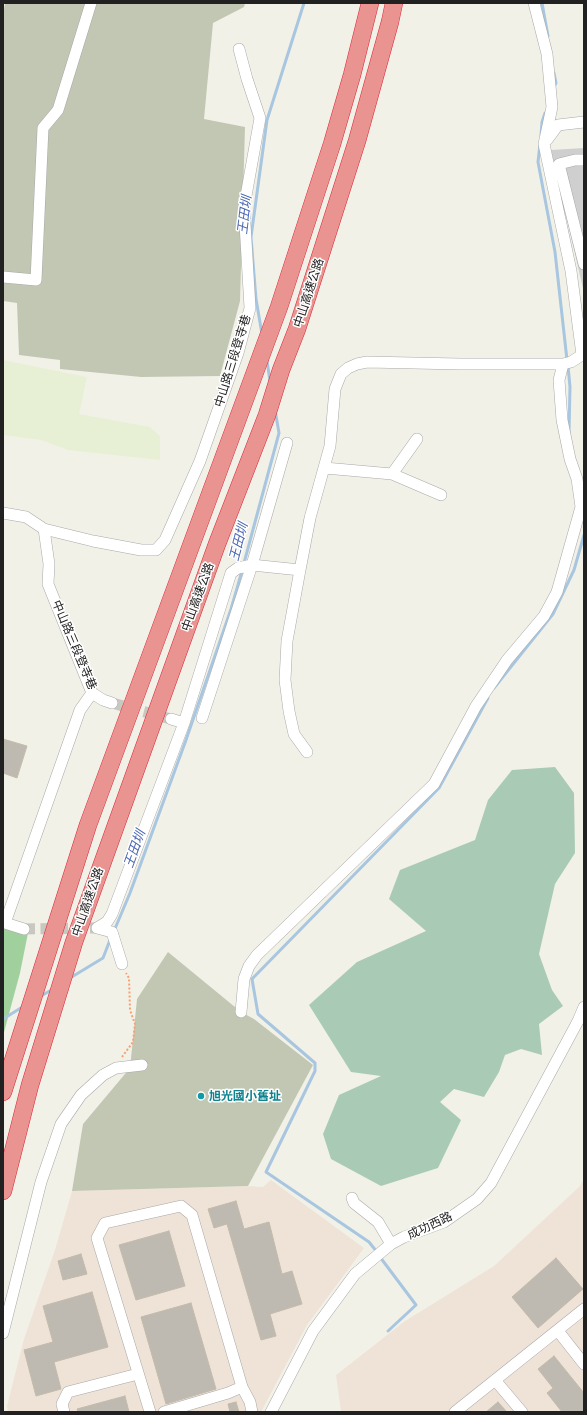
<!DOCTYPE html>
<html>
<head>
<meta charset="utf-8">
<style>
  body { margin:0 }
  #map { position:relative; width:587px; height:1415px; overflow:hidden; background:#f2f1e8; font-family:"Work Sans",sans-serif }
  canvas { display:block }
  .frame { position:absolute; inset:0; border:4px solid #212121; pointer-events:none }
</style>
</head>
<body>
<div id="map">
<canvas width="587" height="1415"></canvas>
<div class="frame"></div>
</div>
<script>
const c = document.querySelector('canvas').getContext('2d');
c.lineJoin = 'round';
function fillPath(path, color) { c.fillStyle = color; c.fill(path, 'evenodd'); }
const shape = rows => new Path2D(rows.map(r => 'M' + r).join(''));
function trace(path, color, width, dash) { c.strokeStyle = color; c.lineWidth = width; c.lineCap = dash ? 'butt' : 'round'; c.setLineDash(dash || []); c.stroke(path); }
function write(font, color, halo, rows, align = 'center') {
  c.font = font + ' "Work Sans","Noto Sans TC",sans-serif'; c.lineWidth = 3; c.setLineDash([]); c.textBaseline = 'middle'; c.strokeStyle = halo; c.fillStyle = color; for (const [text, x, y, turn = 0] of rows) {
    c.save(); c.translate(x, y); c.rotate((+turn || 0) * Math.PI / 180); c.textAlign = isNaN(turn) ? turn : align; if (halo) c.strokeText(text, 0, 0); c.fillText(text, 0, 0); c.restore();
  }
}
const religious = shape([
  [584,148,584,293,551,150]
]);
const military = shape([
  [584,1179,584,1412,341,1412,336,1375,405,1321,494,1266,580,1186],
  [271,1180,364,1248,307,1325,261,1412,8,1412,7,1406,24,1339,55,1250,72,1191,248,1186,263,1187]
]);
const construction = shape([
  [5,3,245,3,244,7,213,23,204,119,245,127,240,301,220,376,141,377,60,369,60,360,19,355,17,303,3,301,3,16],
  [168,952,241,1012,254,1019,313,1065,248,1186,72,1191,83,1124,130,1068,137,999]
]);
const farmland = shape([
  [3,360,87,377,79,414,150,427,160,436,160,460,68,450,41,440,3,435]
]);
const forest = shape([
  [3,928,28,933,20,973,3,1036]
]);
const cemetery = shape([
  [555,767,574,793,575,853,555,884,539,954,552,990,563,1006,539,1024,542,1055,521,1049,505,1055,499,1072,484,1097,454,1089,440,1102,461,1120,438,1168,381,1186,331,1159,323,1134,339,1095,381,1076,351,1072,309,1005,357,962,426,931,389,899,400,870,475,840,488,800,512,770]
]);
const stream = shape([
  [542,3,548,36],
  [554,73,556,83,554,87],
  [541,135,542,122,545,113],
  [540,144,538,162,555,252,567,360],
  [262,334,256,299,251,237,267,120,304,3],
  [267,361,270,381],
  [568,366,570,387,569,432],
  [244,563,279,433,275,410],
  [494,688,553,614,574,570,584,535],
  [114,931,130,893,186,740,231,609,242,571],
  [70,978,103,958,110,940],
  [41,996,53,989],
  [3,1019,24,1006],
  [377,1252,369,1242,266,1172,315,1071,315,1063,258,1014,252,979,439,788,488,698],
  [380,1257,416,1305,388,1331]
]);
const building = shape([
  [3,739,27,746,17,778,3,773,3,739],
  [236,1201,244,1229,269,1222,282,1274,292,1271,302,1304,270,1314,276,1336,261,1340,227,1224,214,1228,208,1209,236,1201],
  [169,1231,185,1286,136,1300,119,1245,169,1231],
  [81,1254,87,1274,63,1280,58,1261,81,1254],
  [556,1258,583,1289,538,1328,512,1297,556,1258],
  [92,1292,108,1347,54,1362,61,1389,36,1396,24,1350,53,1342,43,1306,92,1292],
  [191,1303,216,1389,166,1404,141,1317,191,1303],
  [554,1356,584,1393,584,1412,562,1412,547,1393,553,1388,538,1369,554,1356],
  [125,1396,129,1412,78,1412,77,1409,125,1396],
  [236,1402,239,1412,230,1412,228,1404,236,1402],
  [498,1402,507,1412,486,1412,498,1402]
]);
const minorTunnel = shape([
  [112,703,171,719],
  [24,929,97,928]
]);
const path = shape([
  [122,1057,133,1042,135,1024,130,1010,129,978,126,973]
]);
const minor = shape([
  [547,140,558,125,584,122],
  [584,160,575,160,559,164,584,264],
  [3,277,36,280,43,128,58,110,91,3],
  [325,468,392,474,441,495],
  [392,474,417,439],
  [3,513,26,517,44,529,49,564,48,584,92,693,103,700,112,703],
  [44,529,93,541,141,550,156,550,165,540,200,461,238,353,250,308,244,207,260,118,247,79,239,49],
  [300,570,287,641,285,680,289,711,294,734,307,752],
  [202,718,252,565,287,443],
  [171,719,184,723,231,573,238,568,252,565,300,570,310,518,330,446,335,389,341,374,348,368,357,364,367,362,460,364,563,364,571,362,582,355,571,271,544,144,552,107,547,54,534,3],
  [97,928,107,922,112,914,184,723],
  [97,928,112,932,122,964],
  [24,929,5,923,80,710,92,693],
  [241,1012,244,979,249,966,257,955,434,784,476,706,507,660,544,616,557,592,581,507,577,479,570,459,562,420,559,380,563,364],
  [352,1198,354,1203,378,1222,391,1244],
  [558,1331,584,1364],
  [3,1333,41,1182,61,1124,81,1095,103,1075,116,1068,142,1065],
  [495,1380,522,1412],
  [64,1412,62,1404,68,1392,138,1374],
  [150,1412,97,1238,105,1223,181,1206,192,1215,242,1387,250,1402,252,1412],
  [164,1412,228,1393,242,1387],
  [271,1412,313,1331,355,1274,391,1244,404,1237,444,1222,477,1199,491,1183,578,1021,584,1007],
  [455,1412,584,1309]
]);
const highway = shape([
  [3,1092,88,825,279,307,332,144,352,75,370,3],
  [3,1191,30,1085,74,942,217,544,267,415,281,370,297,329,357,141,390,22,394,3]
]);
const markers = [
  [201,1096,4,"#0f9aa8"]
];
const streetNames = [
  ["中山高速公路",309,293,-72],
  ["中山路三段登寺巷",233,361,-73],
  ["中山高速公路",198,597,-70],
  ["中山路三段登寺巷",74,645,67],
  ["中山高速公路",88,902,-71],
  ["成功西路",430,1226,-25]
];
const cultureNames = [
  ["旭光國小舊址",209,1096]
];
const waterNames = [
  ["王田圳",245,215,-83],
  ["王田圳",239,542,-75],
  ["王田圳",135,849,-70]
];
fillPath(religious, '#cfcfcf');
fillPath(military, '#efe3d8');
fillPath(construction, '#c2c7b3');
fillPath(farmland, '#e7f0d4');
fillPath(forest, '#a0d19c');
fillPath(cemetery, '#a9cbb6');
trace(stream, '#a8c6df', 3);
fillPath(building, '#bfbab1');
trace(building, '#c4bbaa', 1);
trace(minorTunnel, '#c8c7c0', 11, [11, 5.5]);
trace(minor, '#a8a8a8', 12);
trace(highway, '#de273b', 18);
trace(path, '#fb9f6f', 2, [2, 2]);
trace(minor, '#fff', 11);
trace(highway, '#e99490', 17);
for (const [x, y, r, color] of markers) { const dot = new Path2D(); dot.arc(x, y, r, 0, 2 * Math.PI); c.fillStyle = color; c.fill(dot); trace(dot, '#fff', 1.5); }
write('12px', '#212121', '#fff', streetNames);
write('bold 12px', '#0d838f', '#fff', cultureNames, 'left');
write('italic 13px', '#4b67b3', '#fff', waterNames);
</script>
</body>
</html>
